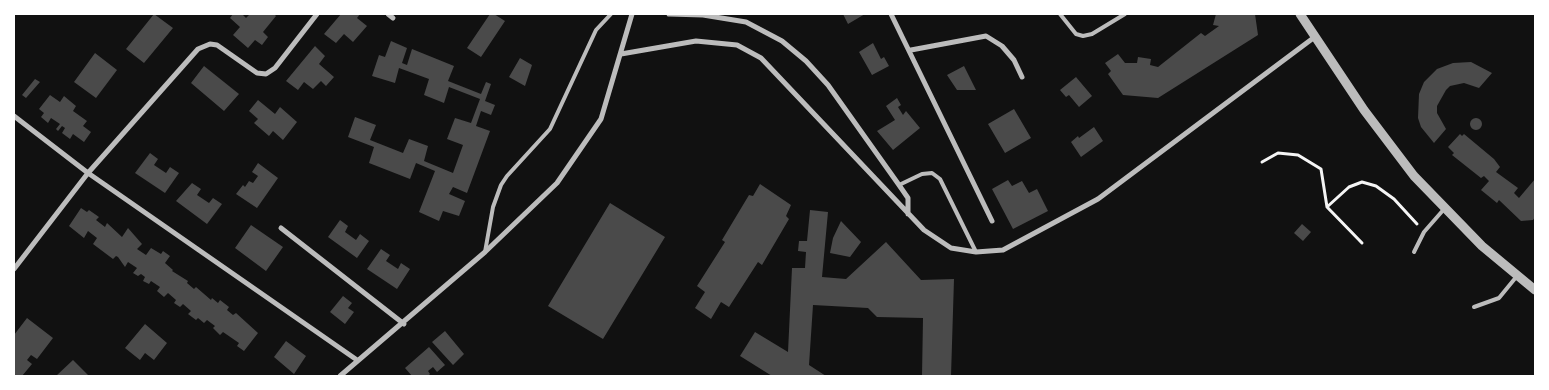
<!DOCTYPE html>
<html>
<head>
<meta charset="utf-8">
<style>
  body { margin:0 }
  #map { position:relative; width:1549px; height:390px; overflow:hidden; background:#111; font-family:"Archivo Narrow",sans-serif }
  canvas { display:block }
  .frame { position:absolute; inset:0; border:15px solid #fff; pointer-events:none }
</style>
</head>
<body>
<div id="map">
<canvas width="1549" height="390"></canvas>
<div class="frame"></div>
</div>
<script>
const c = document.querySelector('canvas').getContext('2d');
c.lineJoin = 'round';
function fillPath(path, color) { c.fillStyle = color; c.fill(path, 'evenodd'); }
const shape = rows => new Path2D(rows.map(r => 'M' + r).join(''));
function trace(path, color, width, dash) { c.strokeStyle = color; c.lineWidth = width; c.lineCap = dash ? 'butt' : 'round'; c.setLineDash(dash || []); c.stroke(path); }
const building = shape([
  [154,14,173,28,144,63,126,49],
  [233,14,242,14,246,18,250,14,274,14,276,16,263,32,268,37,262,45,255,40,248,48,233,35,240,27,230,18],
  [341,14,360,14,357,18,367,26,353,42,344,34,336,43,324,34],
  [490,14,494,14,505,21,481,57,467,48],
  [843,14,865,14,848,24],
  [1216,14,1255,14,1258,35,1158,98,1123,95,1108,74,1111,71,1105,63,1118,54,1125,63,1137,63,1138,57,1151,59,1150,65,1158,67,1201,33,1205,36,1219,26,1213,25],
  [391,41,407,48,402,63,407,65,412,49,454,66,448,81,481,94,486,82,491,84,485,101,495,105,491,115,481,111,476,126,490,131,467,193,453,187,449,194,465,201,459,216,443,211,439,221,419,212,435,171,416,163,410,179,369,163,374,147,348,137,355,117,376,125,370,140,403,153,409,139,428,146,424,161,453,173,463,145,447,139,455,118,471,123,480,99,449,87,444,103,424,95,429,79,399,68,395,83,372,76,379,55,385,57],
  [873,43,881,59,884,57,889,66,872,75,859,52],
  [315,46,325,56,319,64,334,77,326,86,321,81,313,89,304,82,298,90,286,81],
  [95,53,117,70,96,98,74,82],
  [520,58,532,65,525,86,509,77],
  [1471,62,1492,73,1479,88,1464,83,1450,86,1446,90,1437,106,1437,113,1446,129,1434,143,1421,127,1418,118,1419,94,1424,82,1437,69,1453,63],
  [204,66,239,94,224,111,191,83],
  [964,66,976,90,957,90,947,75],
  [1076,77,1092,96,1079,107,1069,95,1066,97,1060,90],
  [35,79,40,82,26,98,22,95],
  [50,95,60,102,64,96,76,106,73,111,87,121,83,126,91,132,84,142,73,134,70,139,62,133,65,128,62,126,58,131,56,129,60,124,51,118,48,123,41,117,44,113,39,109],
  [897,98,901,105,898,107,903,115,906,111,920,128,893,150,877,131,895,120,886,106],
  [258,100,275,114,280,107,297,122,283,140,273,131,269,136,254,123,258,119,249,111],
  [1014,109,1031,138,1005,153,988,124],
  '1470 124a6 6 0 1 1 12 0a6 6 0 1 1-12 0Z',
  [1094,127,1103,141,1081,157,1071,142,1078,136,1079,138],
  [1460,134,1462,136,1464,134,1494,159,1500,167,1496,172,1518,188,1514,193,1519,198,1535,179,1535,217,1533,220,1521,221,1499,200,1497,203,1481,190,1489,181,1484,176,1481,178,1452,155,1454,153,1448,147],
  [150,153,158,159,154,165,166,173,170,167,179,173,165,193,135,173],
  [258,163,278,178,257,208,236,194,243,185,245,187,249,181,253,183,258,176,252,172],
  [1008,180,1012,186,1022,181,1029,193,1037,189,1048,211,1013,229,992,189],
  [192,183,201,189,197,195,209,203,213,198,222,204,207,224,176,201],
  [760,184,791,205,786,216,789,219,762,265,758,262,729,307,721,302,711,319,695,308,705,292,697,286,725,242,722,240,749,195,753,196],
  [610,203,665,237,603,339,548,306],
  [81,208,87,212,89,210,99,217,96,220,105,227,107,223,122,237,128,228,142,244,137,249,146,255,151,248,161,254,163,251,170,256,165,263,173,270,172,271,188,281,187,283,194,289,196,287,211,300,212,298,218,303,220,300,229,307,227,310,233,315,236,313,258,333,244,351,237,346,239,343,223,332,220,335,213,328,215,326,207,320,204,323,198,318,196,320,188,314,191,311,183,304,180,307,174,303,176,300,168,293,164,297,157,291,160,287,151,281,149,284,143,281,145,277,141,274,138,276,133,273,137,268,128,262,125,267,118,257,116,256,113,259,93,244,97,238,88,231,84,238,69,226],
  [810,210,828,212,822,277,846,279,886,242,921,280,954,279,951,376,922,376,923,318,877,317,868,308,813,305,809,365,826,376,772,376,740,356,755,332,788,352,792,268,805,268,806,252,798,251,799,241,807,241],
  [340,220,348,226,345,232,356,240,360,234,369,241,357,258,328,237],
  [841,221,861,242,850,257,830,253,833,238],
  [1302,224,1311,232,1303,241,1294,233],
  [251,225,283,247,266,271,235,248],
  [381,249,390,255,386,261,398,269,401,263,410,269,397,289,367,269],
  [343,296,352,303,348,308,354,312,345,324,330,312],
  [27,318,53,338,37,359,31,355,27,360,32,364,22,376,14,376,14,335],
  [145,324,167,343,154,360,145,353,140,360,125,348],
  [445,331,464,354,453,365,432,342],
  [286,341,306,356,294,374,274,357],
  [429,347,445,365,437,372,433,367,428,371,430,374,428,376,412,376,405,368],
  [73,360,89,376,56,376]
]);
const path = shape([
  [1262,162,1278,153,1298,155,1321,169,1327,207,1349,187,1362,182,1376,186,1394,199,1417,224],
  [1327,207,1362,243]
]);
const service = shape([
  [1060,14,1076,34,1083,36,1092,34,1125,14],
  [899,185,922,174,932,173,940,179,976,252],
  [485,252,493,207,501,185,507,176,550,129,596,30,611,14],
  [1414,252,1424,232,1445,208],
  [1474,307,1499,298,1517,276]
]);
const minor = shape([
  [388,14,393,18],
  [669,14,703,15,746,22,782,41,806,61,828,85,899,185,908,198,908,214],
  [891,14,992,221],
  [911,50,986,36,1002,46,1014,60,1022,77],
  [621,54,696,41,737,45,761,58,924,230,951,248,976,252,1003,250,1098,199,1316,36],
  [14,116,88,173,357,360],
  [281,228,404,324],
  [14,269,88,173,198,49,210,44,217,45,257,73,266,74,275,68,317,14],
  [340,376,485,252,557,183,601,119,632,14]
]);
const tertiary = shape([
  [1300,14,1364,110,1414,176,1482,246,1535,290]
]);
fillPath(building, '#4a4a4a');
trace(path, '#f5f5f5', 3);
trace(service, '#bcbcbc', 4);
trace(minor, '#bcbcbc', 5);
trace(tertiary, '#bcbcbc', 9);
</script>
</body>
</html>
